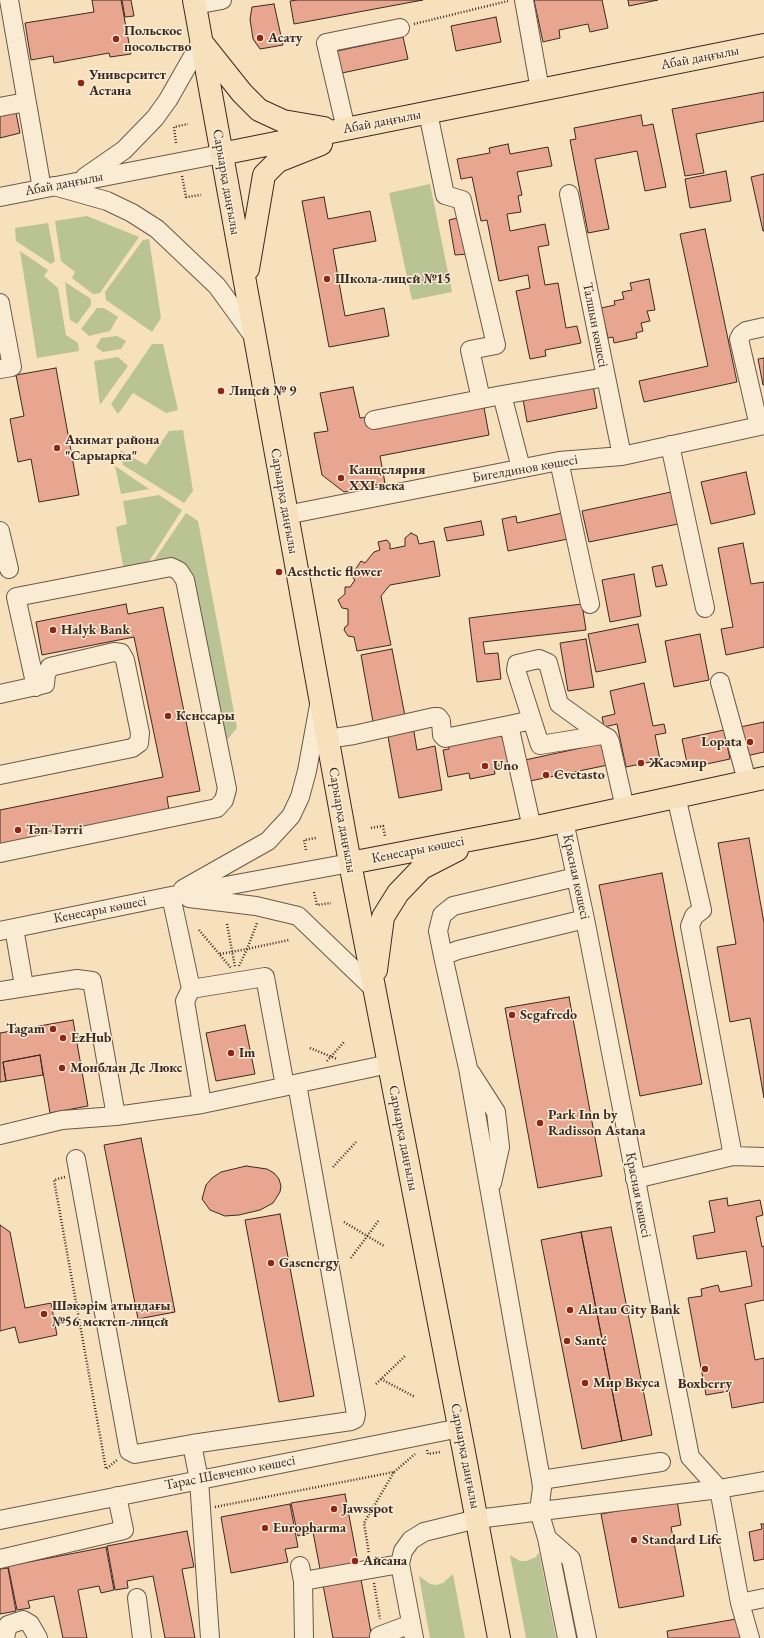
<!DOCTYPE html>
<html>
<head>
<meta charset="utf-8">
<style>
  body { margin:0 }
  canvas { display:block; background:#f7e1bd }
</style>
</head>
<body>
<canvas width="764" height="1638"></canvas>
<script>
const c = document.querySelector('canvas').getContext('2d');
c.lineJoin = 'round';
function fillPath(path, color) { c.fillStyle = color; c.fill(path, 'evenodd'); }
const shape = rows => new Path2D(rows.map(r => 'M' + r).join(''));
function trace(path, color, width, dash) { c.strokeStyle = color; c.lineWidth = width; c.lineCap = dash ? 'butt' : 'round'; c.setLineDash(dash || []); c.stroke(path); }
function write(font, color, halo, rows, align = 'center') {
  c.font = font + ' "EB Garamond",serif'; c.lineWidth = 3; c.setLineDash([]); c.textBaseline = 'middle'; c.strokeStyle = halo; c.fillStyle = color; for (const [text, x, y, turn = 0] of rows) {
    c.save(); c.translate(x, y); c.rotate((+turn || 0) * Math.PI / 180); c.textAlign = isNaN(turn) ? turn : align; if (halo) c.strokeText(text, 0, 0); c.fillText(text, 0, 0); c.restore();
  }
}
const green = shape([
  [430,184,452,292,412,300,389,193],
  [87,216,139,237,100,293,93,294,72,278,75,272,61,261,55,221],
  [48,223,55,261,51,264,16,241,15,228],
  [149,239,161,318,152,332,106,300,105,292,143,240],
  [20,251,48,270,44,276,58,288,66,335,78,343,79,351,37,358],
  [65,282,91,299,91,305,77,324,70,320],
  [97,308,104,308,118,317,110,331,89,336,81,329],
  [117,336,126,341,121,349,103,352,96,347,101,338],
  [152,344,163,344,178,410,166,413,133,393,118,414,111,404],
  [118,357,128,366,100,405,94,361],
  [183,430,193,491,184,503,123,465,120,450,146,465,169,431],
  [115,466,149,489,121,494],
  [159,495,182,510,146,566,124,571,116,527,127,524,123,501],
  [186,513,198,521,237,728,223,745,186,572,150,566],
  [539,1552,556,1638,526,1638,510,1555,520,1561,526,1561,536,1557],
  [453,1574,465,1638,430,1638,419,1576,430,1584,436,1585,443,1583]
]);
const building = shape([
  [92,0,121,0,131,54,110,57,109,53,54,63,53,56,31,60,25,23,94,12,92,0],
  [122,0,131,0,134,16,125,17,122,0],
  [297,0,423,0,294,24,290,1,297,0],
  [534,0,602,0,608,28,590,32,588,24,559,30,560,38,543,42,534,0],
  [628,0,658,0,629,6,628,0],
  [274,4,283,45,260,49,253,39,250,19,252,7,274,4],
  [496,17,501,42,456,51,451,26,496,17],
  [403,37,408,59,342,73,337,51,403,37],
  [764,92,764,121,696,134,704,173,685,176,672,109,764,92],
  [15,108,20,133,0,138,0,111,15,108],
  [641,115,643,126,653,124,666,187,645,191,637,151,595,159,609,229,588,233,570,140,576,139,574,128,641,115],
  [508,144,510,154,548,147,552,166,517,172,522,195,518,196,521,212,507,214,510,231,545,224,549,245,538,247,545,285,558,283,566,328,577,326,581,343,545,350,546,356,530,359,516,291,530,288,528,275,499,281,487,220,481,221,472,177,461,179,457,159,490,153,489,148,508,144],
  [726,171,731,201,690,208,685,179,726,171],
  [764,174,764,231,763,231,751,177,764,174],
  [324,197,328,219,370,211,376,241,333,249,345,316,384,308,389,336,329,347,302,201,324,197],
  [461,217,468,254,455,255,449,220,461,217],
  [705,229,737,382,644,402,639,381,708,366,680,234,705,229],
  [649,279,655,310,647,311,650,321,641,323,643,331,636,333,637,338,614,343,613,337,608,338,601,308,615,305,614,301,624,299,622,292,632,290,630,283,649,279],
  [764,358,764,385,763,385,758,359,764,358],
  [56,368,79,495,39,502,31,459,18,462,10,419,24,416,16,375,56,368],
  [593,385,597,408,527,422,523,399,593,385],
  [353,387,360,418,483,402,489,435,380,456,385,483,344,492,322,475,314,433,328,431,320,393,353,387],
  [746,472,755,514,711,524,701,482,746,472],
  [671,492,678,524,589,542,582,511,671,492],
  [567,512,573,538,508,551,502,519,516,516,517,523,567,512],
  [481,521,484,535,447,541,444,528,481,521],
  [411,533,417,536,419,544,434,541,440,576,390,585,381,596,391,645,357,651,354,637,348,636,344,630,345,627,348,625,348,609,342,608,338,600,345,594,345,587,350,587,355,580,351,576,361,561,365,563,374,552,380,550,378,542,387,540,390,544,390,549,405,546,405,538,411,533],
  [743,543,751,584,764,582,764,647,726,655,721,629,733,627,718,548,743,543],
  [662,565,667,585,656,587,652,567,662,565],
  [634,574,641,616,610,622,602,580,634,574],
  [126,604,128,614,163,607,200,791,167,797,169,811,0,845,0,810,163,777,134,637,42,655,36,622,126,604],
  [582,604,586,630,483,642,485,654,498,653,501,679,477,682,469,618,582,604],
  [638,624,646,662,596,672,588,634,638,624],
  [700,634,709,680,674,687,665,641,700,634],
  [586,639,594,687,568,691,560,643,586,639],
  [392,649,405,716,373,722,361,655,392,649],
  [644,683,653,726,664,724,666,733,655,735,660,760,626,767,617,724,604,727,602,717,615,714,610,691,644,683],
  [764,722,764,752,746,756,740,727,764,722],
  [413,726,417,750,435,746,442,790,399,798,387,731,413,726],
  [500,728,502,738,509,737,514,762,494,767,495,774,470,779,469,773,448,777,443,750,449,749,447,740,500,728],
  [724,730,730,759,688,768,682,739,724,730],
  [604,743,608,765,530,781,525,760,604,743],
  [749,838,764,923,764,1098,750,1018,730,1022,717,947,736,944,718,843,749,838],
  [662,873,702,1084,640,1096,599,885,662,873],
  [569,997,602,1176,538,1188,505,1008,569,997],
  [73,1020,88,1106,50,1113,40,1055,3,1062,6,1081,0,1082,0,1033,73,1020],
  [245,1025,255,1074,216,1081,206,1033,245,1025],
  [40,1055,43,1075,6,1081,3,1062,40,1055],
  [141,1138,175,1312,138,1319,104,1145,141,1138],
  [246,1166,267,1169,274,1173,279,1179,281,1186,280,1192,273,1203,260,1210,239,1215,225,1216,210,1210,202,1199,206,1185,212,1178,221,1172,246,1166],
  [727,1198,728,1206,760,1200,763,1215,756,1217,762,1247,764,1246,764,1300,745,1304,755,1360,764,1358,764,1402,732,1408,729,1391,706,1395,688,1298,702,1296,701,1289,718,1285,720,1292,752,1286,746,1251,697,1259,693,1236,715,1232,709,1201,727,1198],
  [280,1214,314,1396,279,1402,245,1220,280,1214],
  [0,1225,10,1232,25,1308,51,1303,57,1335,19,1343,15,1327,0,1331,0,1225],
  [611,1227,652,1435,622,1441,581,1232,611,1227],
  [581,1232,622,1441,582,1449,541,1240,581,1232],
  [345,1494,372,1638,333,1638,313,1532,298,1536,291,1503,345,1494],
  [677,1500,681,1525,671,1527,684,1596,619,1608,601,1514,677,1500],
  [290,1504,298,1547,285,1549,288,1562,231,1573,221,1517,290,1504],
  [761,1524,764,1524,764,1559,754,1561,749,1532,762,1529,761,1524],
  [187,1531,194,1567,182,1569,195,1638,165,1638,153,1576,127,1581,128,1588,115,1590,107,1546,187,1531],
  [106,1547,114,1590,101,1593,99,1586,78,1590,87,1638,63,1638,54,1596,28,1601,30,1608,17,1610,8,1566,106,1547],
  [8,1568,16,1611,0,1614,0,1569,8,1568],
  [742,1618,746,1638,668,1638,667,1631,742,1618]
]);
const path = shape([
  [414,24,508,1],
  [176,143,174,127,188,124],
  [182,176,186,197,201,195],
  [371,828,383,826,385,836],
  [306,850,304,840,316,838],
  [314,892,317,905,331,903],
  [227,924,235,967],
  [199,930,231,968],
  [220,954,247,949,257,923],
  [239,966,247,949,289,940],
  [310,1048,337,1059],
  [327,1061,344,1042],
  [333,1167,356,1142],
  [65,1177,54,1180,106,1469,117,1460],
  [344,1222,384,1246],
  [351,1258,379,1220],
  [381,1379,415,1397],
  [376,1384,406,1355],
  [427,1450,428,1454,440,1452],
  [394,1472,415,1454],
  [215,1507,394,1472,364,1523,369,1554],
  [374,1583,380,1619]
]);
const minor = shape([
  [9,0,42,189],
  [524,0,540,90],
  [195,5,222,0],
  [0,107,26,102],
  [428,113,445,195,462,200,496,345,470,350,481,399],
  [346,129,326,43,400,28],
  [85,177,124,150,155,118,168,100,201,42],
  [54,186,107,201,132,213,157,229,217,286,254,337],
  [569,194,622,456],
  [0,197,221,154],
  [0,303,12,367,0,369],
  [502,395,606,377],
  [374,420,502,395,521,468],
  [759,426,739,339,741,335,746,331,764,327],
  [670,445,705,608],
  [559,461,590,604],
  [286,515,559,461,622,456,764,425],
  [0,531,9,569],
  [720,682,747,781],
  [0,694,45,684,46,674,50,667,114,652,121,653,125,660,140,733,139,743,132,748,0,775],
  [532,720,516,670,517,664,539,659,548,663,559,704,602,735],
  [327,739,354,735,434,717,438,717,441,721,442,735,445,738,509,725],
  [676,796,702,910,694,916,690,926,733,1156],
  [564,821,585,919,690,1457,719,1489],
  [532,828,509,725,532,720,540,745,602,735,608,738,610,742,625,808],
  [0,853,217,808,224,800,227,789,185,580,179,571,171,567,16,597,36,687],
  [183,889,268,841,291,816,300,797,307,771,319,705],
  [171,896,191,989,265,977,285,1086,389,1064],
  [189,898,256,906,298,916,374,989],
  [14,928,24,986],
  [0,931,171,896,350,863],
  [443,956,438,931,442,915,453,906,576,877],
  [191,989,185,1001,202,1104],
  [0,991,77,979,92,981,116,1116,62,1120,0,1135],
  [471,1073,496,1112,500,1147,492,1183],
  [76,1159,129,1451,135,1454,192,1444,351,1421,355,1419,356,1414,297,1084,202,1104,116,1116],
  [635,1179,733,1156,764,1157],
  [192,1444,199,1480,210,1638],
  [541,1480,661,1462],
  [719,1489,740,1603,764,1598],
  [0,1520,460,1428],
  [547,1538,571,1559,587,1638],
  [0,1559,124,1530,117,1496],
  [300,1566,303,1581,304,1638],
  [303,1581,400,1564],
  [137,1598,142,1638],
  [740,1603,750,1638],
  [379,1636,411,1624],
  [5,1638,8,1625,23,1620,30,1624,38,1638],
  [414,1638,400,1564,403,1551,411,1540,424,1532,477,1519,719,1489,764,1481],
  [567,1638,547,1538,539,1511,542,1488,541,1480,468,1068,443,956,458,950,585,919]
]);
const major = shape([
  [194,0,350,863,463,1447,499,1638],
  [203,44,242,93,259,110,283,121,324,128],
  [221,154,764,45],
  [248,269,264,175,278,161,321,144],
  [350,863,532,828,764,778],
  [376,970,383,917,398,893,422,868,457,850]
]);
const markers = [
  [260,38,4,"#8f2418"],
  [116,39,4,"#8f2418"],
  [81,83,4,"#8f2418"],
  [327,279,4,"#8f2418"],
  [221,391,4,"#8f2418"],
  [57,448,4,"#8f2418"],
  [341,478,4,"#8f2418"],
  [279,572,4,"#8f2418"],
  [53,630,4,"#8f2418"],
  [168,716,4,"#8f2418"],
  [750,742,4,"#8f2418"],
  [641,763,4,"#8f2418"],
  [485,766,4,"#8f2418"],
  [546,775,4,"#8f2418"],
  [18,830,4,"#8f2418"],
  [512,1015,4,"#8f2418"],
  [53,1029,4,"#8f2418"],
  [63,1038,4,"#8f2418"],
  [231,1053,4,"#8f2418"],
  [62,1068,4,"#8f2418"],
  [540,1123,4,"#8f2418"],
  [271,1263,4,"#8f2418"],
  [570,1310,4,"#8f2418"],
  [44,1314,4,"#8f2418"],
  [567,1341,4,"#8f2418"],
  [705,1369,4,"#8f2418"],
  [585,1383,4,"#8f2418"],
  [334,1509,4,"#8f2418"],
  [265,1528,4,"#8f2418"],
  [634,1540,4,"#8f2418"],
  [355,1561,4,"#8f2418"]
];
const poiNames = [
  ["Польское",124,31],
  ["посольство",124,47],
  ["Асату",268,38],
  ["Университет",89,75],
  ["Астана",89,91],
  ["Школа-лицей №15",335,279],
  ["Лицей № 9",229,391],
  ["Акимат района",65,440],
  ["\"Сарыарка\"",65,456],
  ["Канцелярия",349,470],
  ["XXI века",349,486],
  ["Aesthetic flower",287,572],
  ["Halyk Bank",61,630],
  ["Кенесары",176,716],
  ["Lopata",742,742,"right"],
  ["Жасэмир",649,763],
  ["Uno",493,766],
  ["Cvetasto",554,775],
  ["Тәп-Тәтті",26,830],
  ["Segafredo",520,1015],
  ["Tagam",45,1029,"right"],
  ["EzHub",71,1038],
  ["Im",239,1053],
  ["Монблан Де Люкс",70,1068],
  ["Park Inn by",548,1115],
  ["Radisson Astana",548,1131],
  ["Gasenergy",279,1263],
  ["Шәкәрім атындағы",52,1306],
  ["№56 мектеп-лицей",52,1322],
  ["Alatau City Bank",578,1310],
  ["Santé",575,1341],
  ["Мир Вкуса",593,1383],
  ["Boxberry",705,1384,"center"],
  ["Jawsspot",342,1509],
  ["Europharma",273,1528],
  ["Standard Life",642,1540],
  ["Айсана",363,1561]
];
const streetNames = [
  ["Абай даңғылы",700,58,-11],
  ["Абай даңғылы",382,122,-11],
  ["Сарыарқа даңғылы",226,182,80],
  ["Абай даңғылы",64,184,-11],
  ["Талшын көшесі",595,325,79],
  ["Бигелдинов көшесі",525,469,-10],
  ["Сарыарқа даңғылы",284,501,80],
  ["Сарыарқа даңғылы",342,820,80],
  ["Кенесары көшесі",418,850,-11],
  ["Красная көшесі",576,877,78],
  ["Кенесары көшесі",100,910,-11],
  ["Сарыарқа даңғылы",403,1138,79],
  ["Красная көшесі",638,1195,79],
  ["Сарыарқа даңғылы",465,1456,79],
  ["Тарас Шевченко көшесі",230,1473,-11]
];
fillPath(green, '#bac393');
fillPath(building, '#e8a58f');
trace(building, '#3b2a23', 1);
trace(minor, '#6a584a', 20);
trace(major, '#3b2a23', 24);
trace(path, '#3b2a23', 2.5, [1, 2]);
trace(minor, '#faecd4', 18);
trace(major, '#f7e1bd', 22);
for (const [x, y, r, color] of markers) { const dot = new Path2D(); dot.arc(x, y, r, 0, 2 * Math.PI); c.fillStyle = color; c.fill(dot); trace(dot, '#faecd4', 1.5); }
write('bold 14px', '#3b2a23', '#faecd4', poiNames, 'left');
write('14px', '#3b2a23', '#faecd4', streetNames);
</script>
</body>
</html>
